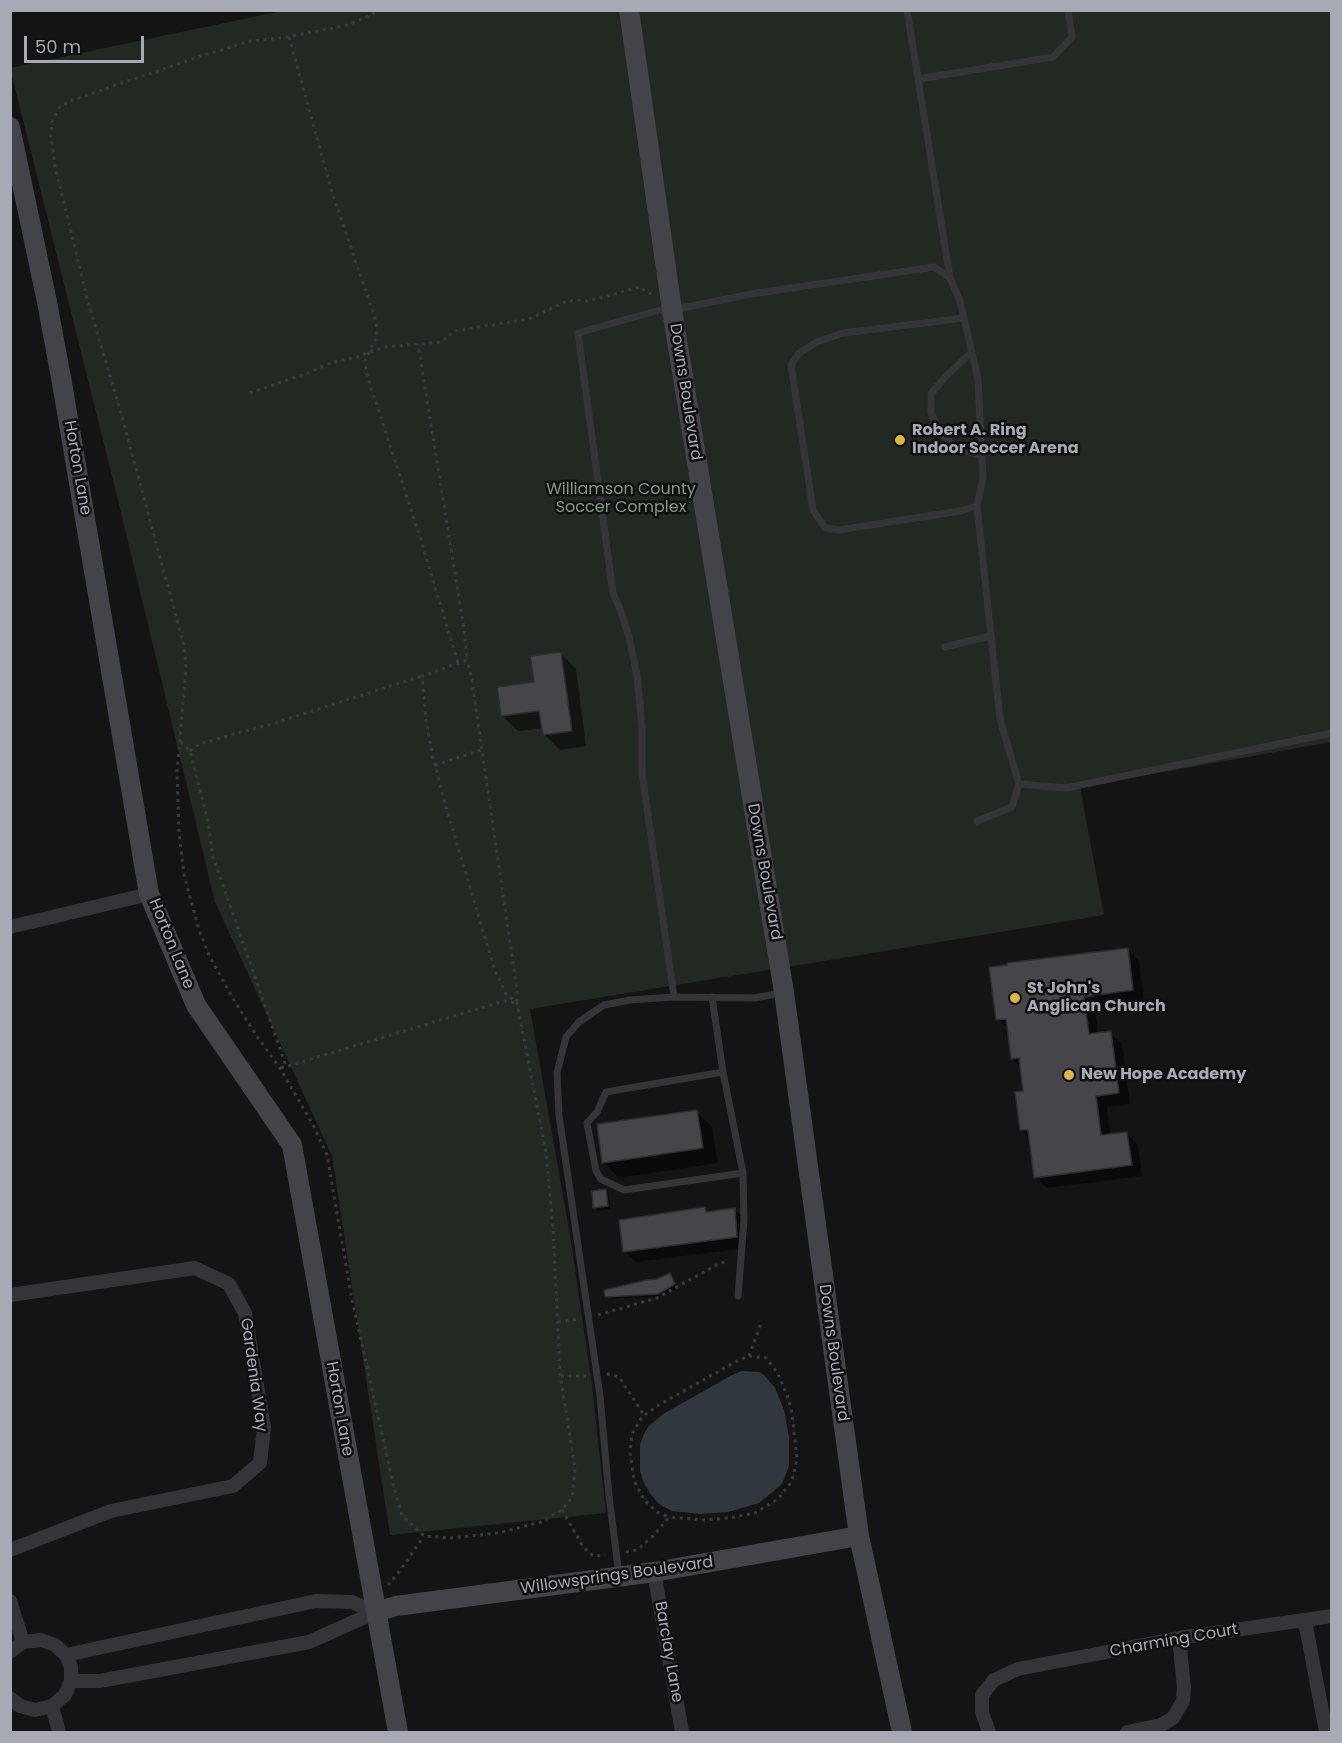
<!DOCTYPE html>
<html>
<head>
<meta charset="utf-8">
<style>
  body { margin:0 }
  #map { position:relative; width:1342px; height:1743px; overflow:hidden; background:#141415; font-family:Poppins,sans-serif }
  canvas { display:block }
  .frame { position:absolute; inset:0; border:12px solid #a7aab4; pointer-events:none }
  .scale { position:absolute; left:24px; top:36px; width:120px; height:27px; box-sizing:border-box; border:3px solid #a7aab4; border-top:0; padding-left:8px; font-size:18px; line-height:21px; white-space:nowrap; color:#a7aab4; -webkit-text-stroke:4px #0f0f10; paint-order:stroke }
</style>
</head>
<body>
<div id="map">
<canvas width="1342" height="1743"></canvas>
<div class="frame"></div>
<div class="scale">50 m</div>
</div>
<script>
const c = document.querySelector('canvas').getContext('2d');
c.lineJoin = 'round';
function fillPath(path, color) { c.fillStyle = color; c.fill(path, 'evenodd'); }
const shape = rows => new Path2D(rows.map(r => 'M' + r).join(''));
function trace(path, color, width, dash) { c.strokeStyle = color; c.lineWidth = width; c.lineCap = dash ? 'butt' : 'round'; c.setLineDash(dash || []); c.stroke(path); }
function write(font, color, halo, rows, align = 'center') {
  c.font = font + ' Poppins,sans-serif'; c.lineWidth = 5; c.setLineDash([]); c.textBaseline = 'middle'; c.strokeStyle = halo; c.fillStyle = color; for (const [text, x, y, turn = 0] of rows) {
    c.save(); c.translate(x, y); c.rotate((+turn || 0) * Math.PI / 180); c.textAlign = isNaN(turn) ? turn : align; if (halo) c.strokeText(text, 0, 0); c.fillText(text, 0, 0); c.restore();
  }
}
const green = shape([
  [286,10,1331,11,1331,742,1080,787,1104,915,530,1009,570,1235,592,1386,606,1513,390,1535,332,1156,215,902,115,488,10,68]
]);
const water = shape([
  [742,1371,759,1372,764,1375,775,1388,784,1410,789,1437,789,1466,782,1484,759,1503,728,1512,700,1514,672,1511,662,1506,656,1501,650,1493,644,1483,640,1471,640,1445,643,1436,648,1427,663,1414,732,1375]
]);
const shadow = shape([
  [560,653,576,669,586,746,560,750,544,734,543,728,518,731,502,716,536,683],
  [1128,949,1139,961,1144,1001,1095,1008,1098,1034,1110,1033,1122,1044,1130,1104,1107,1107,1110,1135,1127,1133,1138,1145,1142,1176,1047,1188,1036,1177,1031,1139,1021,1130,1025,1092,1022,1068,1012,1059,1009,1030,998,1019],
  [697,1112,712,1127,718,1163,619,1178,604,1163,598,1126],
  [605,1190,609,1193,610,1209,598,1211,595,1208,593,1192],
  [705,1209,709,1213,735,1210,746,1221,747,1248,636,1262,625,1251],
  [669,1275,678,1287,662,1296,610,1299,606,1296,658,1281]
]);
const building = shape([
  [561,652,572,731,543,735,539,711,501,716,497,687,534,682,530,656,561,652],
  [1128,948,1133,990,1084,997,1089,1034,1111,1031,1119,1093,1096,1096,1101,1135,1127,1132,1132,1165,1034,1178,1028,1130,1020,1130,1015,1092,1023,1091,1019,1058,1011,1059,1006,1019,996,1020,989,967,1007,965,1007,963,1128,948],
  [697,1110,703,1148,602,1163,597,1124,697,1110],
  [606,1189,608,1206,593,1208,592,1191,606,1189],
  [705,1207,706,1212,735,1208,737,1237,623,1252,619,1220,705,1207],
  [670,1273,675,1284,658,1294,605,1297,604,1290,647,1280,657,1279,670,1273]
]);
const path = shape([
  [382,10,348,25,282,38,251,41,201,56,70,101,59,108,52,121,51,135,55,166,87,298,121,413,184,646,186,667,177,772,179,832,184,875,199,930,210,957,232,997,258,1038,280,1068,313,1125,327,1155,352,1300,394,1488,402,1515,424,1536,451,1538,498,1533,541,1522,562,1510,572,1497,575,1469,560,1373,553,1228,546,1152,517,1003,506,994,495,971,446,807,433,758,426,720,422,676,467,660,464,629,418,344],
  [289,37,331,189,376,321,377,336,365,361,366,372,420,537,458,663],
  [250,393,310,372,333,362,354,358,384,347,442,342,454,331,529,319,567,301,576,300,589,301,639,287,651,294],
  [181,742,190,751,208,821,213,857,286,1066],
  [190,751,199,744,275,723,422,676],
  [435,765,481,750],
  [281,1068,504,1001,517,1003,517,990,471,675,467,660],
  [598,1315,657,1298,720,1263,729,1262],
  [558,1322,580,1319],
  [749,1356,762,1321],
  [607,1374,619,1377,644,1415],
  [561,1376,586,1376],
  [562,1510,582,1545,589,1553,594,1556,605,1555],
  [626,1552,637,1550,653,1536,669,1517,657,1512,644,1500,634,1480,630,1453,632,1434,642,1417,657,1406,737,1361,749,1356,766,1358,777,1372,787,1395,792,1413,797,1459,792,1481,778,1499,755,1513,729,1518,704,1520,669,1517],
  [388,1585,399,1572,424,1536]
]);
const lane = shape([
  [907,10,950,278],
  [918,79,1053,57,1072,37,1068,10],
  [972,352,945,377,931,394,931,413,940,433,957,448,982,456],
  [977,506,1000,719,1019,784,1066,788,1332,733],
  [945,647,990,636],
  [977,821,1012,807,1019,784],
  [674,997,642,773,642,727,637,675,629,637,620,609,613,593,578,333,660,310,672,310,751,294,934,267,950,278,960,301,978,379,983,478,977,506,960,511,839,530,825,528,813,510,791,365,799,353,817,342,843,333,964,318],
  [712,997,723,1072,606,1092,597,1112,587,1123,596,1171,601,1179,624,1190,743,1173,723,1072],
  [738,1296,744,1220,743,1173],
  [619,1575,609,1496,600,1396,559,1115,557,1073,566,1037,579,1022,604,1005,630,1000,674,997,754,998,782,993]
]);
const street = shape([
  [10,927,149,894],
  [10,1295,195,1268,229,1284,245,1313,264,1428,260,1463,233,1486,111,1511,10,1550],
  [654,1572,682,1732],
  [10,1601,23,1642],
  [1305,1621,1326,1732],
  [10,1652,23,1642,41,1640,55,1645,66,1655,71,1667,71,1681,65,1695,52,1706,35,1710,20,1706,10,1698],
  [66,1655,316,1601,352,1602,376,1612],
  [71,1681,100,1681,309,1642,376,1612],
  [52,1706,59,1732],
  [989,1732,982,1712,982,1695,994,1680,1018,1669,1179,1638,1332,1616],
  [1127,1732,1161,1725,1173,1718,1183,1701,1184,1687,1179,1638]
]);
const secondary = shape([
  [629,10,672,310,784,992,859,1536,902,1732],
  [10,127,47,302,62,383,149,894,196,1005,292,1145,398,1732],
  [376,1612,396,1606,654,1572,859,1536]
]);
const markers = [
  [900,440,6,"#dbb745"],
  [1015,998,6,"#dbb745"],
  [1069,1075,6,"#dbb745"]
];
const streetNames = [
  ["Downs Boulevard",685,392,81],
  ["Horton Lane",77,468,80],
  ["Downs Boulevard",764,872,80],
  ["Horton Lane",171,944,68],
  ["Downs Boulevard",833,1353,82],
  ["Gardenia Way",253,1375,82],
  ["Horton Lane",339,1409,80],
  ["Willowsprings Boulevard",617,1576,-8],
  ["Charming Court",1174,1641,-10],
  ["Barclay Lane",668,1652,80]
];
const poiNames = [
  ["Robert A. Ring",912,431],
  ["Indoor Soccer Arena",912,449],
  ["St John's",1027,989],
  ["Anglican Church",1027,1007],
  ["New Hope Academy",1081,1075]
];
const parkNames = [
  ["Williamson County",621,490],
  ["Soccer Complex",621,508]
];
fillPath(green, '#222923');
fillPath(water, '#30373e');
fillPath(shadow, '#0007');
fillPath(building, '#46464a');
trace(building, '#2e2e31', 1.5);
trace(path, '#3b3c40', 3, [3, 4.5]);
trace(lane, '#353539', 7);
trace(street, '#353539', 14);
trace(secondary, '#434449', 20);
for (const [x, y, r, color] of markers) { const dot = new Path2D(); dot.arc(x, y, r, 0, 2 * Math.PI); c.fillStyle = color; c.fill(dot); trace(dot, '#0f0f10', 2); }
write('16px', '#a7aab4', '#0f0f10', streetNames);
write('bold 16px', '#a7aab4', '#0f0f10', poiNames, 'left');
write('16px', '#809c84', '#0f0f10', parkNames);
</script>
</body>
</html>
